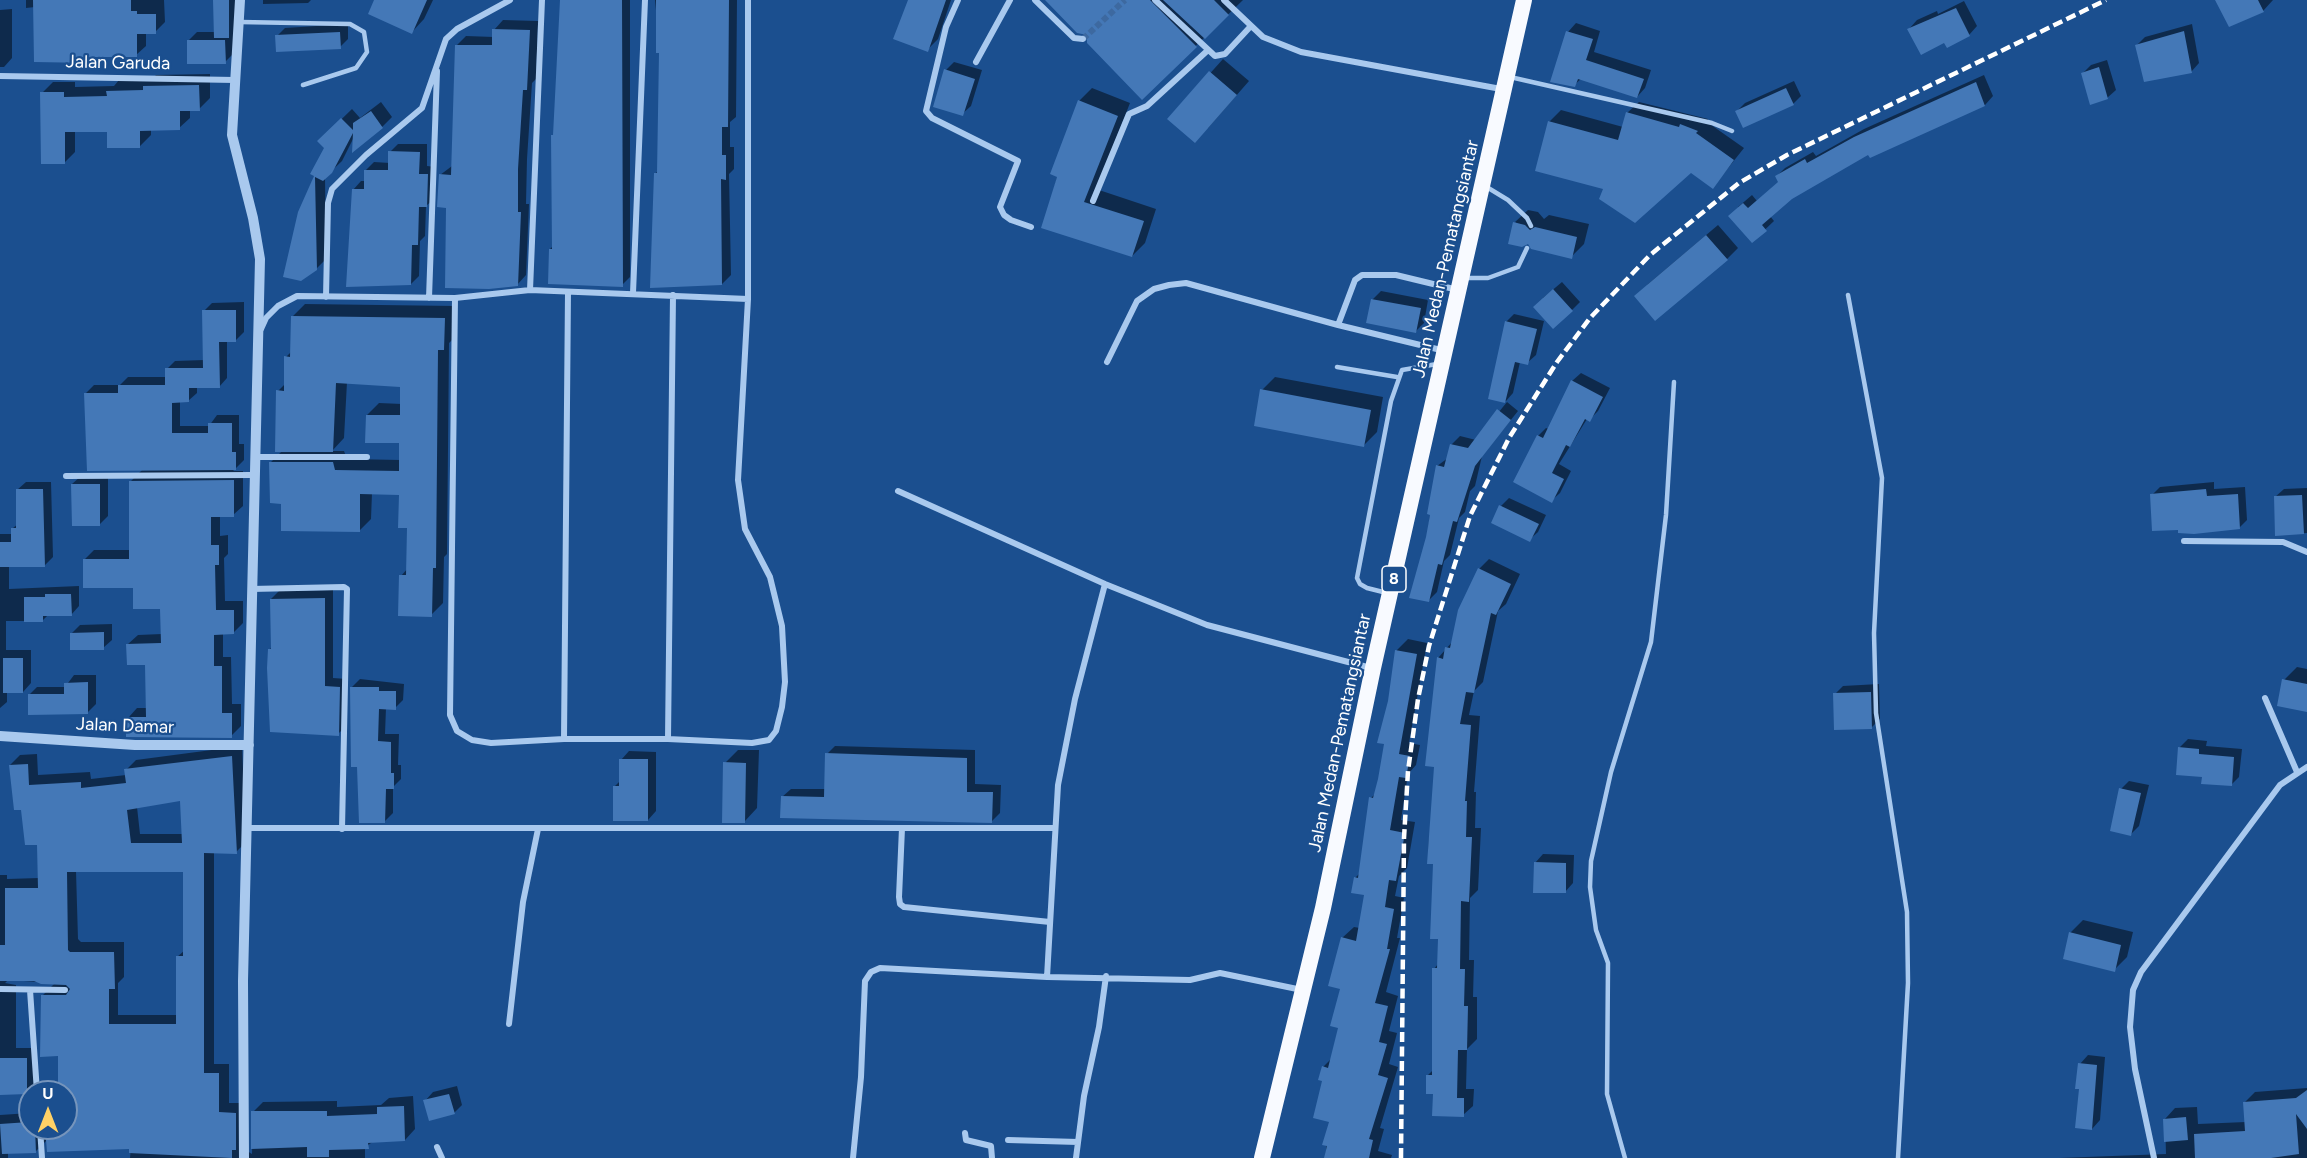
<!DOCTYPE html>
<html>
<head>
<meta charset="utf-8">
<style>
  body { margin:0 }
  #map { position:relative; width:2307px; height:1158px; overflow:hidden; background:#1b4f8f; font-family:Figtree,sans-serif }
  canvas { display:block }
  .north { position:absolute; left:18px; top:1080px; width:60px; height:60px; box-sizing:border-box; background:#1b4f8f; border:2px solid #7695bc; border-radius:50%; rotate:0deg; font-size:16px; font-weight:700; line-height:24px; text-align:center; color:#fff }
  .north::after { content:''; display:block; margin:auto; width:21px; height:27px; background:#ffd166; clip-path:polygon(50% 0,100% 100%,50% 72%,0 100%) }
</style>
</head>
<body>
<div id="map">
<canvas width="2307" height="1158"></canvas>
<div class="north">U</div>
</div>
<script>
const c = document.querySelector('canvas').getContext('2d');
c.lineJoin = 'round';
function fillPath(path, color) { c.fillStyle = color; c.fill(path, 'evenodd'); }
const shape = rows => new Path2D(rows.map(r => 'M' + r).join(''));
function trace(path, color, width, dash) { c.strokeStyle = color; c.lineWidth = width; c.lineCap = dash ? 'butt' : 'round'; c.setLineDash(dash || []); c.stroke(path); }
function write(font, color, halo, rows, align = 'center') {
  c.font = font + ' Figtree,sans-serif'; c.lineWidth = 4.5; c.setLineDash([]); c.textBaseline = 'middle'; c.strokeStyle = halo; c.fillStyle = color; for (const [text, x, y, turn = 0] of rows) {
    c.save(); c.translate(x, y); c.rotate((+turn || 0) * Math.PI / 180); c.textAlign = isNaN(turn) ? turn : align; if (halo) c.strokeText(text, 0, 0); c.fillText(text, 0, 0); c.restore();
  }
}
const shadow = shape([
  [26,0,164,0,165,22,155,32,146,32,146,46,136,55,97,56,92,62,35,7,26,8],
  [215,0,237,0,233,54,225,62,189,40,197,32,215,32],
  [263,0,311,0,308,3,263,4],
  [376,0,433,0,424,19,412,32],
  [561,0,630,0,630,277,622,285,550,249,553,246,552,136,555,133],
  [655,0,737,0,736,117,730,122,730,147,734,147,734,169,729,174,731,275,722,284,655,174,659,170,660,52],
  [914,0,951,0,938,39,927,50],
  [1047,0,1243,0,1143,97,1088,34],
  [2218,0,2273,0,2263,11],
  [1964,1,1977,26,1969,35,1945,41,1909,29,1917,20,1937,11,1938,14],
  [12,9,12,58,4,67,0,67,0,10],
  [503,20,538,21,536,79,532,83,527,159,526,204,529,204,526,275,517,285,448,206,440,175,452,166,456,46,466,36,494,37,494,30],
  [1576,23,1600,31,1594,52,1651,70,1645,88,1637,97,1581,79,1574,85,1568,32],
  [348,24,348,39,340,47,277,36,285,28],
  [2192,24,2199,63,2191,72,2137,45,2145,37],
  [1223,59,1249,81,1208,128,1169,119],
  [2107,60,2116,90,2107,98,2083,73,2091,65],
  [954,62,982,70,971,106,962,114,946,70],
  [210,74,210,98,199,109,190,109,190,118,179,128,151,129,151,135,140,146,108,131,75,131,75,152,64,163,42,93,53,82,75,82,75,87,114,86,119,80,151,80,156,75],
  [1984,75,1993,96,1985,105,1870,156,1868,153,1791,197,1770,216,1774,221,1753,241,1738,207,1752,195,1757,201,1780,181,1777,176,1785,168,1813,152,1816,156,1864,129],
  [1794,81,1801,96,1793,104,1737,111,1745,103],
  [1092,88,1130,103,1096,189,1156,209,1145,243,1132,256,1043,227,1079,101],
  [381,102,392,117,382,127,354,137,342,161,325,177,326,259,316,269,299,213,326,148,319,141,352,109,360,118],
  [1639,102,1708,119,1707,122,1744,148,1713,187,1690,171,1605,188,1549,122,1561,110,1623,127,1627,113],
  [398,144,427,144,427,166,436,167,435,198,426,206,425,236,420,241,419,276,411,284,353,190,361,181,366,181,366,170,374,162,390,163,390,152],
  [1528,210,1538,212,1544,219,1549,215,1589,224,1584,244,1571,257,1515,222],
  [1718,225,1738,248,1727,259,1647,285],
  [1562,282,1580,302,1572,310,1543,298],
  [1381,291,1428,300,1424,323,1416,331,1372,300],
  [244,302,244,332,236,340,227,340,227,378,219,387,197,387,197,393,188,401,180,401,180,426,209,426,217,415,239,415,239,444,244,444,244,460,233,471,243,471,243,506,233,515,220,515,220,536,228,535,228,554,224,558,225,601,243,601,243,623,233,633,223,633,223,657,231,657,232,704,241,704,241,726,231,736,128,718,137,708,147,708,147,663,128,644,138,635,162,634,162,607,135,587,84,560,94,550,131,550,130,482,143,469,85,394,94,385,120,385,128,377,167,377,167,369,175,361,204,360,204,311,212,303],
  [305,304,456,306,455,337,449,343,447,554,444,557,443,603,431,615,401,576,408,568,409,527,400,493,372,493,371,519,359,531,283,502,270,463,283,450,278,391,285,384,286,357,292,351,293,316],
  [347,382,402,385,402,404,379,403,367,415,401,442,401,460,347,459,344,451,332,451,344,438],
  [1514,314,1544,321,1536,355,1527,363,1520,362,1513,393,1506,401,1490,398,1506,322],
  [1581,373,1610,388,1598,411,1589,420,1587,419,1559,464,1571,471,1560,493,1551,501,1538,436,1546,428,1549,429,1572,381],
  [1275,377,1383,397,1377,432,1364,445,1262,390],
  [1507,402,1518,411,1482,456,1475,486,1470,491,1465,512,1459,518,1450,555,1444,561,1437,592,1428,601,1427,537,1437,466,1448,458,1451,445,1460,436,1476,440],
  [81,476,108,476,108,516,100,524,72,484],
  [26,482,51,482,53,557,44,566,9,566,9,589,79,586,79,606,71,615,48,615,42,621,6,621,6,650,31,650,31,683,23,692,7,692,7,702,0,708,0,534,13,534,13,528,18,524,17,490],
  [2214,482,2214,489,2245,487,2247,520,2239,528,2152,495,2160,487],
  [2307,488,2307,533,2277,534,2275,497,2284,489],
  [1509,498,1546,515,1538,532,1529,540,1501,506],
  [1489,559,1520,574,1506,604,1498,611,1483,682,1474,691,1469,715,1480,716,1474,792,1476,792,1475,828,1481,828,1478,890,1470,898,1469,960,1474,960,1473,997,1477,997,1477,1039,1467,1049,1466,1089,1474,1089,1473,1106,1463,1115,1435,1092,1427,1076,1434,1069,1434,969,1438,964,1439,938,1435,863,1428,863,1429,837,1432,835,1438,658,1453,641,1479,569],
  [333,590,333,678,347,679,346,726,338,734,269,650,272,647,271,599,279,591],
  [112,624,112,640,103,648,72,633,80,625],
  [1408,639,1427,643,1409,743,1420,745,1416,765,1408,774,1401,820,1415,822,1407,868,1399,876,1395,896,1404,898,1397,938,1400,938,1386,992,1398,996,1389,1031,1397,1033,1389,1064,1398,1067,1380,1128,1384,1129,1378,1151,1392,1155,1391,1158,1325,1158,1330,1121,1323,1067,1332,1058,1340,1027,1342,938,1354,927,1360,928,1366,894,1355,878,1360,873,1371,798,1376,793,1386,743,1397,650],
  [2297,667,2307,669,2307,710,2284,680],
  [74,675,96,675,96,704,88,712,29,695,37,687,65,687],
  [360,679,404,684,403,700,395,708,386,708,385,734,399,734,398,765,401,765,401,779,393,787,393,813,385,821,358,765,352,687],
  [1879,684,1880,719,1872,727,1835,694,1843,686],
  [2188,739,2207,741,2206,746,2242,749,2239,777,2231,785,2203,776,2179,748],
  [242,746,246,842,236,852,214,852,214,1064,229,1064,229,1103,246,1103,247,1151,252,1154,253,1112,263,1102,337,1101,337,1107,381,1105,389,1098,413,1096,415,1129,405,1140,374,1141,365,1147,365,1158,130,1158,131,1147,48,1139,36,1151,8,1152,8,1158,0,1158,0,1115,30,1113,30,1128,66,1128,66,1092,60,1092,59,1055,42,996,55,983,8,980,5,983,16,985,16,1048,37,1048,37,1083,27,1093,0,1093,0,875,7,875,7,879,39,878,39,843,23,808,10,765,20,755,37,754,38,775,90,772,91,779,126,775,126,770,136,760],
  [181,800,183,834,140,834,137,807],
  [185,870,185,950,177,957,177,1015,118,1015,118,983,124,977,124,942,81,942,78,939,76,871],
  [835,746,975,750,975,784,1001,785,1000,813,992,821,782,797,791,789,826,789,827,754],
  [738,750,759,750,757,808,745,821,725,763],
  [629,751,656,752,656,811,648,820,615,786,621,780,621,760],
  [2129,781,2149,785,2139,826,2131,834,2121,789],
  [1543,854,1574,855,1573,883,1565,892,1535,863],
  [2083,920,2133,932,2127,957,2114,970,2070,933],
  [2088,1055,2105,1057,2100,1120,2092,1129,2081,1088,2080,1064],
  [457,1086,462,1105,454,1113,425,1101,433,1092],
  [2307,1088,2307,1158,2059,1158,2166,1154,2165,1119,2175,1108,2197,1107,2198,1124,2246,1122,2244,1103,2255,1092]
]);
const building = shape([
  [33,0,131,0,131,11,137,11,137,14,156,14,156,34,137,34,137,57,92,57,92,63,34,62],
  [213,0,229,0,229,38,214,38],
  [374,0,427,0,412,34,368,14],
  [560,0,622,0,623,287,548,284,549,249,552,249,551,135,553,135],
  [656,0,729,0,728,127,722,127,722,155,726,155,726,180,721,179,722,285,650,288,654,173,657,173,659,53,656,53],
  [908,0,946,0,928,52,893,39],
  [1045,0,1150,0,1197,47,1142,100,1087,43,1087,35,1077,33],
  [1163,0,1214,0,1229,15,1205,39],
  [2215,0,2258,0,2264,12,2229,27],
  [1956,8,1970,36,1947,48,1944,43,1921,55,1907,29],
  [492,29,530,30,527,90,523,90,518,169,518,212,521,212,518,286,489,289,445,288,446,208,437,207,439,174,451,175,455,45,492,45],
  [1566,31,1593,39,1586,60,1644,79,1637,98,1578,79,1575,87,1550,82],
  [2184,31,2192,73,2144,82,2135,45],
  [340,32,341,49,276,52,275,35],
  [187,40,225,40,226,64,187,64],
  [2099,67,2108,99,2090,105,2081,73],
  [944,69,975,79,963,116,933,107],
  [1209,71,1237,95,1195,143,1167,119],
  [1976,82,1985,106,1870,158,1868,155,1792,199,1762,225,1767,231,1752,243,1728,216,1743,203,1748,208,1778,182,1775,176,1805,159,1807,163,1854,137],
  [199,85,200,111,180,111,180,130,140,131,140,148,107,148,107,132,65,132,65,164,41,164,40,92,64,92,64,97,107,96,106,91,143,90,143,86],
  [1786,88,1794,105,1743,128,1735,111],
  [1078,100,1118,116,1084,202,1144,221,1132,257,1041,228,1057,177,1050,174],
  [371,111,383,128,352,153,353,133,332,173,323,181,315,177,317,270,301,281,283,277,298,212,314,176,310,174,324,148,317,141,341,118,353,130,353,123],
  [1626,112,1679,127,1680,124,1698,131,1696,133,1734,160,1713,189,1691,173,1635,223,1599,199,1603,189,1535,171,1548,121,1618,140],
  [388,151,420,152,419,174,428,174,427,207,419,207,418,245,412,245,411,285,346,287,352,189,364,189,364,170,388,170],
  [1513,222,1525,225,1530,230,1535,227,1577,237,1572,259,1531,249,1528,244,1522,247,1508,244],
  [1706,235,1728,260,1655,321,1634,296],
  [1553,289,1573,311,1553,329,1533,307],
  [1371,299,1421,308,1416,333,1366,323],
  [202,310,236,310,236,342,219,342,220,388,189,388,189,402,172,403,172,433,208,433,208,423,232,423,232,452,236,452,236,470,87,471,84,393,118,393,118,385,165,385,165,368,203,368],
  [291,316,445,318,444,350,438,350,436,568,433,568,432,617,398,616,399,575,406,575,407,528,398,528,399,495,360,494,360,532,281,531,281,504,270,503,269,462,333,462,335,470,399,471,399,443,365,443,366,415,400,415,400,387,336,383,333,452,275,452,276,390,284,391,284,356,290,357],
  [1505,321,1537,329,1528,365,1515,362,1505,403,1488,399],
  [1571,380,1603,397,1590,422,1585,419,1570,447,1566,445,1552,473,1564,479,1552,503,1513,482,1537,435,1543,438],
  [1260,389,1371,410,1364,447,1254,426],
  [1497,409,1511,420,1475,466,1457,522,1453,521,1442,565,1438,564,1429,602,1409,598,1426,537,1430,515,1427,514,1436,465,1444,467,1450,444,1468,448],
  [234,480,234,517,211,517,211,545,219,545,219,565,215,565,216,610,234,610,234,634,214,635,214,666,222,666,222,713,232,713,232,738,126,737,126,717,146,717,145,665,127,665,126,644,161,643,160,609,133,609,133,588,83,588,83,559,129,559,129,481],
  [71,484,100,484,100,526,72,526],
  [16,489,43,489,45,567,0,567,0,542,11,542,11,528,16,528],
  [2206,489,2207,496,2238,494,2240,529,2194,534,2178,533,2178,530,2152,531,2150,494],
  [2302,495,2304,534,2275,536,2274,496],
  [1499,505,1539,524,1530,542,1491,523],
  [1478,568,1511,584,1496,615,1491,613,1474,693,1466,692,1460,724,1471,725,1465,801,1467,801,1466,837,1472,837,1469,902,1461,901,1460,969,1465,969,1464,1006,1468,1006,1467,1050,1458,1050,1457,1098,1464,1098,1464,1117,1432,1116,1433,1094,1426,1094,1426,1075,1432,1075,1432,968,1437,968,1438,939,1430,939,1433,864,1427,864,1434,767,1425,766,1437,657,1443,659,1445,647,1450,648,1458,610],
  [45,594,71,594,72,616,43,616,43,622,24,622,24,597,45,597],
  [325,598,325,686,340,687,339,736,270,732,267,668,268,649,271,649,270,599],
  [104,632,104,650,70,650,70,633],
  [1395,650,1417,654,1399,754,1410,756,1406,778,1399,777,1390,830,1405,833,1396,881,1389,880,1385,907,1394,909,1387,949,1390,949,1375,1003,1388,1006,1379,1042,1387,1044,1378,1075,1388,1078,1369,1139,1373,1140,1369,1158,1324,1158,1327,1146,1322,1145,1329,1122,1313,1118,1322,1081,1318,1080,1322,1066,1328,1068,1338,1028,1330,1026,1340,989,1328,986,1341,937,1356,941,1364,895,1351,893,1354,877,1358,878,1369,797,1373,798,1378,779,1384,744,1377,743,1388,701],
  [3,658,23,658,23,693,3,693],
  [2282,679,2307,684,2307,712,2277,706],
  [88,682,88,714,28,715,28,694,64,694,64,683],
  [350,687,379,687,379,691,396,691,396,710,379,709,378,741,391,742,391,773,394,773,394,789,386,789,385,823,359,823,357,767,351,767],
  [1871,692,1872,729,1834,730,1833,693],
  [2178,747,2199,749,2199,754,2234,757,2232,786,2201,784,2202,777,2176,775],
  [825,753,967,758,967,792,993,792,992,823,780,818,781,796,824,797],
  [232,756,237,854,204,853,204,1073,219,1073,219,1112,236,1113,236,1150,232,1150,232,1158,129,1153,129,1149,47,1152,45,1128,66,1128,66,1092,58,1092,58,1056,40,1057,41,995,66,995,70,989,66,985,41,984,34,981,0,981,0,945,5,945,5,888,38,888,37,845,25,845,21,810,14,810,9,765,28,764,29,785,81,782,81,788,126,783,124,769],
  [180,801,182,843,131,843,127,810],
  [67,872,183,872,183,956,176,956,176,1024,109,1024,109,989,115,989,114,952,70,952,68,950],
  [619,759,648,759,648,821,613,821,613,786,619,786],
  [723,762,746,763,745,823,722,823],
  [2119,788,2141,793,2131,836,2110,831],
  [1534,862,1566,863,1566,893,1533,893],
  [2069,932,2121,945,2115,972,2063,959],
  [0,1058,27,1058,27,1094,0,1095],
  [2078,1063,2097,1065,2092,1130,2075,1128,2079,1089,2075,1089],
  [2307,1090,2307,1129,2296,1114,2299,1154,2271,1158,2195,1158,2194,1134,2245,1131,2243,1102,2296,1098],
  [449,1094,455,1114,429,1121,423,1100],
  [404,1106,405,1141,368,1143,369,1149,329,1150,329,1157,307,1157,307,1147,251,1149,251,1111,327,1111,327,1116,377,1114,377,1107],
  [2186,1117,2188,1140,2164,1142,2163,1119],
  [29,1122,29,1128,35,1128,36,1153,2,1154,0,1124]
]);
const minorTunnel = shape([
  [1083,39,1125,0]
]);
const service = shape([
  [240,22,350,24,364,32,367,52,356,68,303,85],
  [1510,77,1712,123,1732,131],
  [1485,186,1508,200,1527,218,1531,226],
  [1465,278,1488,278,1518,267,1527,248],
  [1848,295,1882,478,1874,633,1876,713,1907,912,1908,983,1898,1158],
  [1337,367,1397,377],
  [1387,593,1367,588,1360,584,1357,578,1391,401,1402,370,1437,364],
  [1625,1158,1607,1094,1608,963,1596,930,1590,887,1591,861,1611,772,1651,642,1666,515,1674,382]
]);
const minor = shape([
  [958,0,946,27,926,111,932,118,1018,161,1000,207,1004,215,1011,220,1031,227],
  [1035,0,1074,38,1083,39],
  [1155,0,1215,56,1225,54,1250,27],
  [1224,0,1263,37,1301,52,1501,89],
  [976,62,1010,0],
  [0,76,235,80],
  [1093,201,1129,114,1147,106,1207,51],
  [530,290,542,0],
  [633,293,645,0],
  [326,297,328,203,332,189,366,155,422,108,446,39,457,29,510,0],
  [429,298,437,71],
  [455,298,450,715,457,731,472,740,491,743,564,739,668,739,752,743,769,740,776,731,782,707,785,682,782,626,770,577,745,529,738,480,748,299,748,0],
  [1338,325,1445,351],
  [261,329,266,318,278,306,297,296,455,298,530,290,748,299],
  [1107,362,1137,301,1154,289,1169,285,1186,283,1338,325,1355,280,1362,275,1396,275,1458,290],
  [254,457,367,457],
  [66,476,253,475],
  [898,491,1105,584,1207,625,1371,668],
  [2184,541,2283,542,2307,552],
  [251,589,344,587,347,589,342,829],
  [2265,698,2297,772],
  [564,739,568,292],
  [668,739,673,295],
  [247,828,1054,828],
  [902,828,899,897,900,904,904,907,1050,922],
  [1047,977,1058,785,1075,699,1105,584],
  [0,989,65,990],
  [30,990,37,1092],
  [509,1024,523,902,538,829],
  [40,1128,42,1158],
  [965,1133,966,1140,991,1146,992,1158],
  [1008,1140,1078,1142],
  [437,1147,442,1158],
  [853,1158,861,1077,865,981,871,972,880,968,1047,977,1190,980,1220,973,1302,990],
  [1076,1158,1084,1096,1099,1027,1106,976],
  [2154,1158,2135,1069,2130,1027,2133,990,2141,972,2280,785,2307,767]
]);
const tertiary = shape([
  [240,0,232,135,253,218,260,259,243,981,244,1158],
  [0,736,135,745,249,745]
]);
const trunk = shape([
  [1262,1158,1323,908,1373,668,1524,0]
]);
const rail = shape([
  [1401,1158,1404,838,1408,771,1418,699,1429,646,1470,516,1509,438,1557,362,1590,318,1650,255,1739,183,1787,155,2106,0]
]);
const shields = [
  [1394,579,24]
];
const shieldNames = [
  ["8",1394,579]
];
const streetNames = [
  ["Jalan Garuda",118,63,1],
  ["Jalan Medan-Pematangsiantar",1446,259,-77],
  ["Jalan Damar",125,726,2],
  ["Jalan Medan-Pematangsiantar",1340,733,-78]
];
fillPath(shadow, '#0007');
fillPath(building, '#4478b7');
trace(minorTunnel, '#3d69a0', 6, [6, 3]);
trace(service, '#a9c9ee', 4.5);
trace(minor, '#a9c9ee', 6);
trace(tertiary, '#a9c9ee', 10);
trace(trunk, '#f8faff', 16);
trace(rail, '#fff', 4.5, [10, 4.5]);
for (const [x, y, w] of shields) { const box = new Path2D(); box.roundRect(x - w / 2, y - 13, w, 26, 4.5); c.fillStyle = '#1b4f8f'; c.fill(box); trace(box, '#fff', 1.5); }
write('bold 16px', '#fff', null, shieldNames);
write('18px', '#fff', '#1b4f8f', streetNames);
</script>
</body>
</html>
